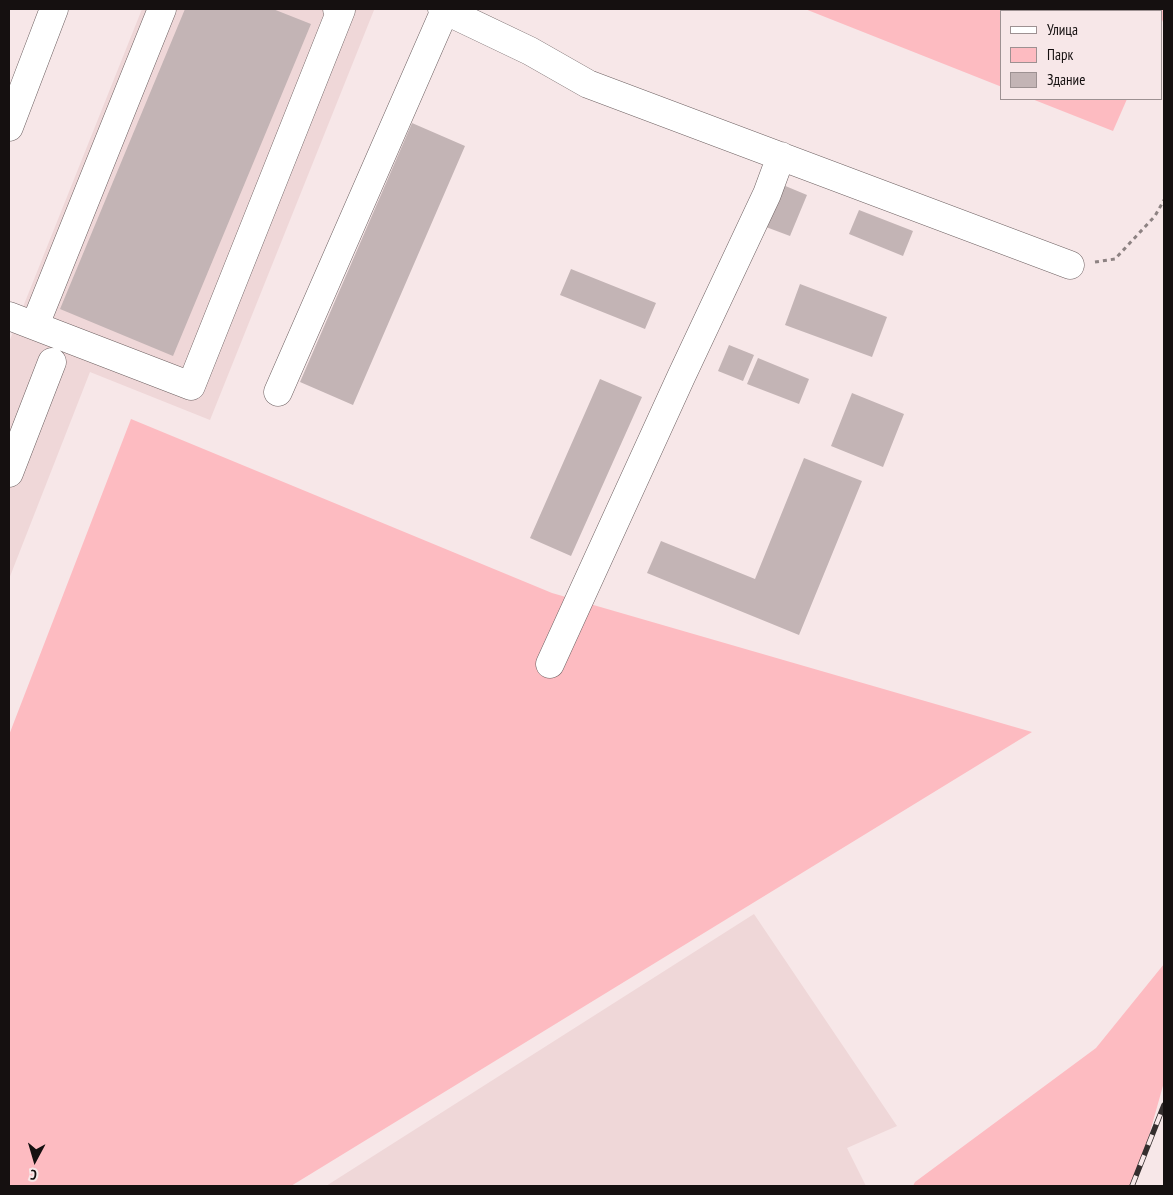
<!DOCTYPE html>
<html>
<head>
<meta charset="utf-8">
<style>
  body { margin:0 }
  #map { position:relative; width:1173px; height:1195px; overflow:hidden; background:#f7e7e8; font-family:"PT Sans Narrow",sans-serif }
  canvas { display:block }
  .frame { position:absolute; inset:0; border:10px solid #151010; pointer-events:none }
  .legend { position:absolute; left:1000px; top:10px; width:162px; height:90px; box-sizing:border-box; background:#f7e7e8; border:1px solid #9d9192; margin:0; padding:6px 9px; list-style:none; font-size:15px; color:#151010 }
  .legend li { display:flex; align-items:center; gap:10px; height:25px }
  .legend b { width:25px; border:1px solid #9d9192 }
  .north { position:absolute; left:10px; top:1135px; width:50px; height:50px; -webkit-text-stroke:4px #f7e7e8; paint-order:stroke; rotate:186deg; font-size:14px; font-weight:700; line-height:20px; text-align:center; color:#151010 }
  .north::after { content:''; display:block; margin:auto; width:18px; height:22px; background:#151010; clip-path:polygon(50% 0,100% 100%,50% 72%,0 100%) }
</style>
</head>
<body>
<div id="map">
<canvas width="1173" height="1195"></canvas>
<div class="frame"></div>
<ul class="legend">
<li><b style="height:6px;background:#fff"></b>Улица</li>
<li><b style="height:14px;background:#fdbbc1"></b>Парк</li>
<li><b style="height:14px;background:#c3b4b5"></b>Здание</li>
</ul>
<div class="north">С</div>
</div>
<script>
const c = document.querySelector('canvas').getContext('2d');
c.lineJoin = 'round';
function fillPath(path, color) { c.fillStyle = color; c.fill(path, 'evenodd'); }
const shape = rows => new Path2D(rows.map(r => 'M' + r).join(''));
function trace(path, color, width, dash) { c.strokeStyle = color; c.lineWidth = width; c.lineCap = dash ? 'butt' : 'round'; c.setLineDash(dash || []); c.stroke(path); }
const built = shape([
  [142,9,370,9,374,10,210,420,90,372,9,579,9,342],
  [754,914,897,1126,847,1148,866,1186,326,1186]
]);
const green = shape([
  [805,9,1164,9,1164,17,1162,22,1162,11,1002,11,1002,87],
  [1032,99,1127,99,1113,131],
  [131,419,552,593,1032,732,291,1186,9,1186,9,735],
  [1164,964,1164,1082,1135,1186,913,1186,915,1182,1096,1048]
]);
const building = shape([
  [185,9,273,9,311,24,173,356,60,309],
  [412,123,465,146,353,405,300,382],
  [783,185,807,195,790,236,766,227],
  [859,210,913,231,903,256,849,234],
  [571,269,656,303,645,329,560,295],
  [800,284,887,317,872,357,785,325],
  [729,345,754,355,743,381,718,371],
  [758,358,809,379,799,404,747,384],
  [600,379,642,397,571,556,530,538],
  [852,393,904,414,883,467,831,446],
  [804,458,862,481,799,635,647,573,661,541,755,579]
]);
const path = shape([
  [1095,262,1115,259,1155,216,1164,200]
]);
const minor = shape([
  [442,9,530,51,588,84,1070,265],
  [9,127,54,9],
  [9,316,191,386,341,10,337,9],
  [35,325,162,9],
  [278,392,445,10],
  [9,473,52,362],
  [550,664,681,377,767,194,781,156]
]);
const rail = shape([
  [1132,1186,1164,1105]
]);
fillPath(built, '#efd7d8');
fillPath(green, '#fdbbc1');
fillPath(building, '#c3b4b5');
trace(minor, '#6d6061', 29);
trace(path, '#8d8282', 3, [4, 4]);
trace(minor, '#fff', 28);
trace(rail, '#352e2e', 5.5);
trace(rail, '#f7e7e8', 4, [11]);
</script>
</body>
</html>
